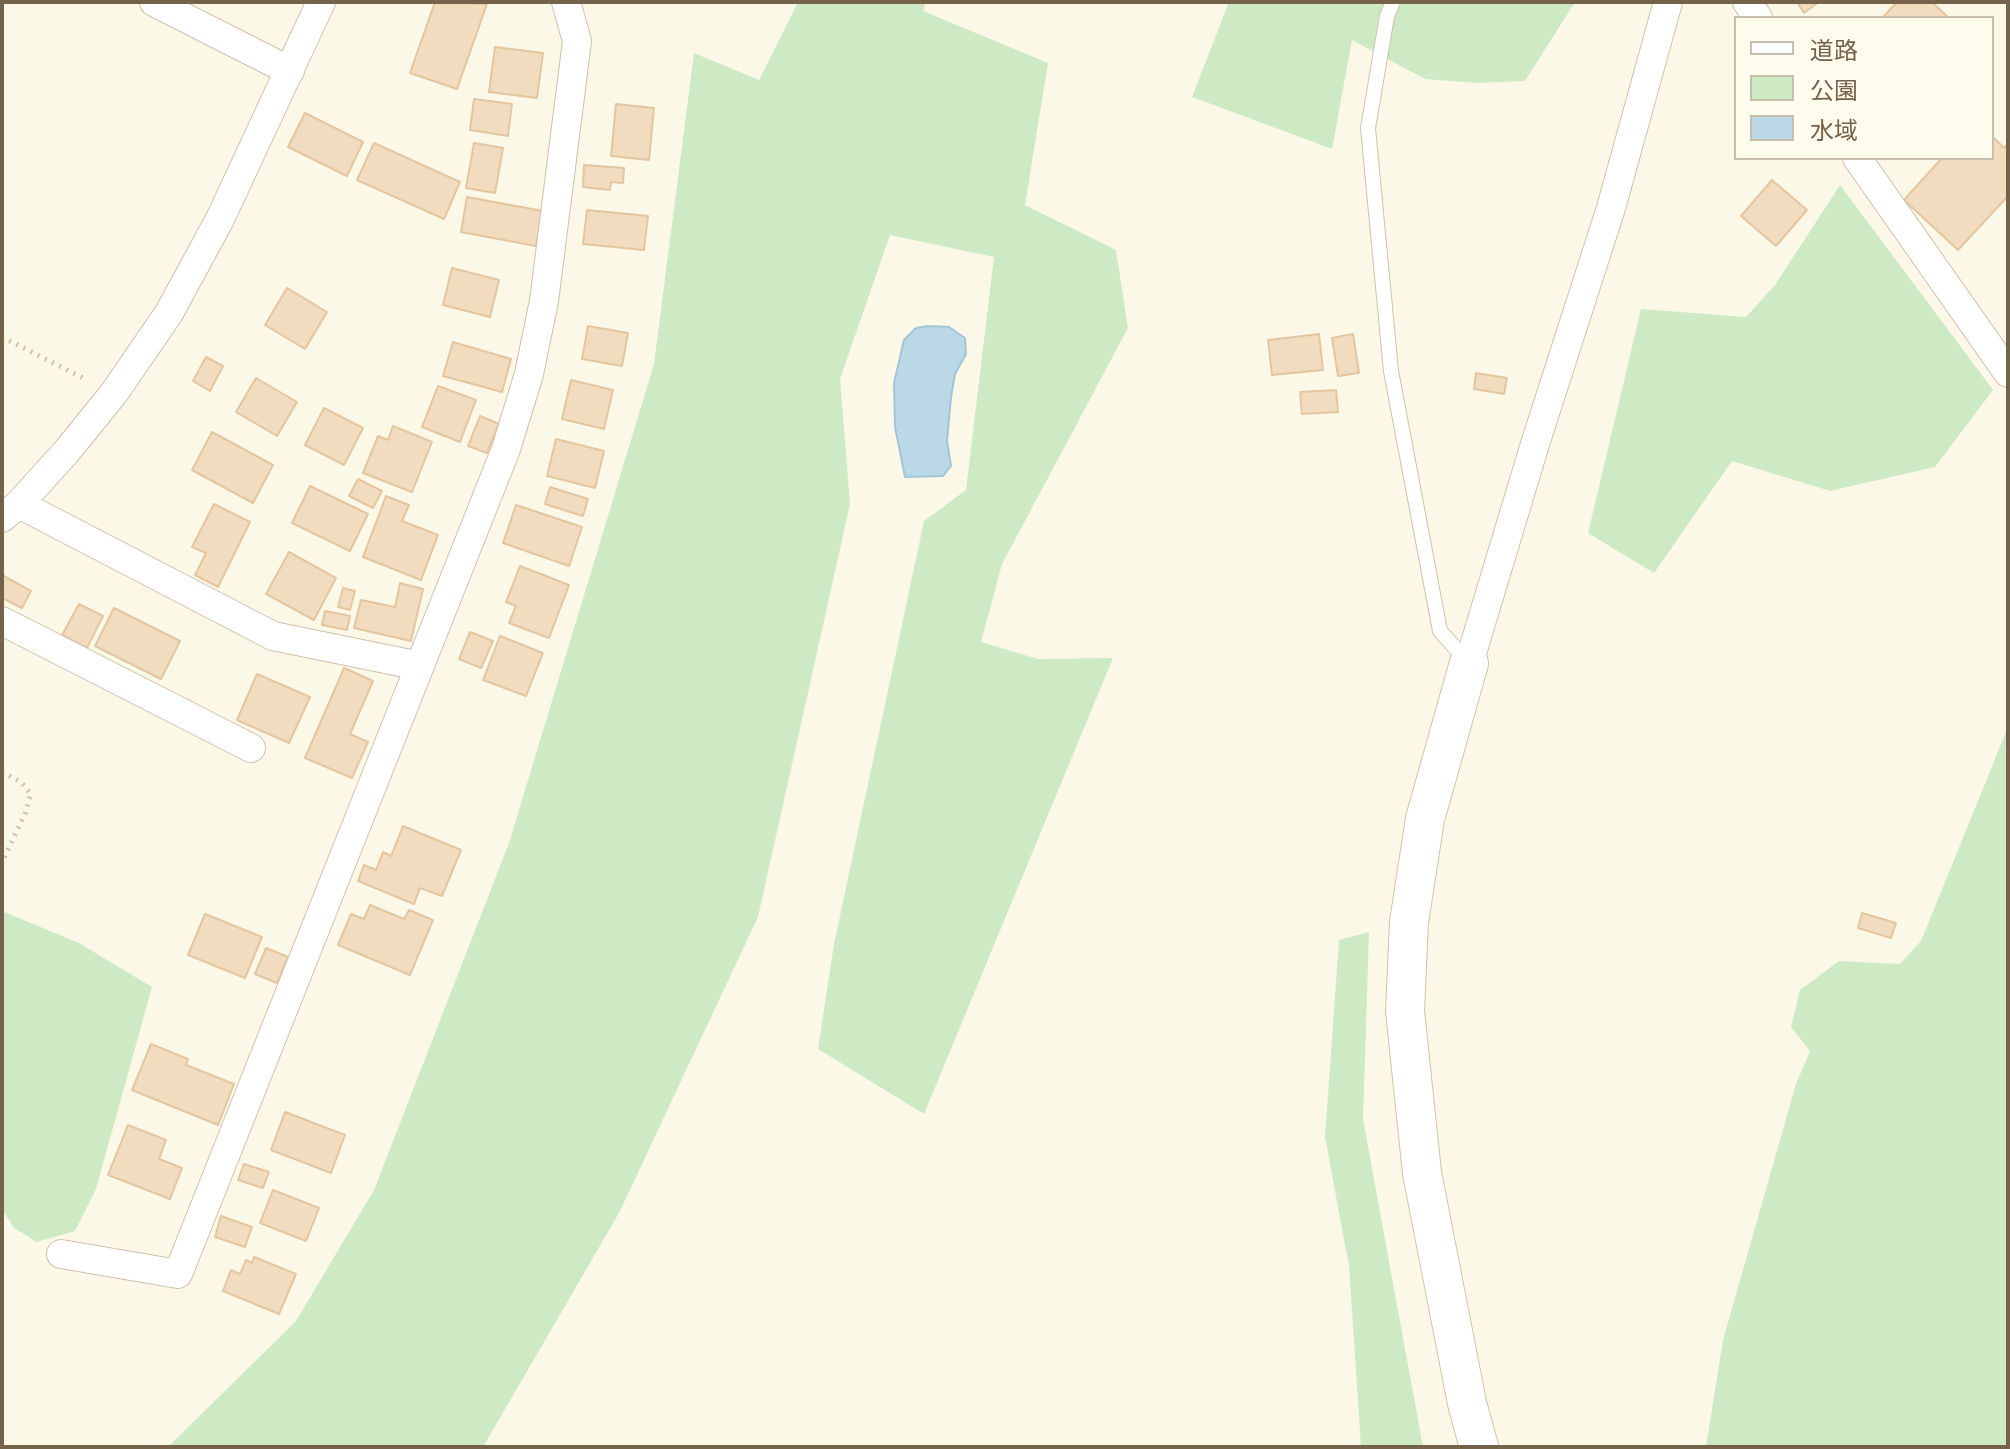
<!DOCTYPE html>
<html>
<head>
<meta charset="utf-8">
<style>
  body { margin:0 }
  #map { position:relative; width:2010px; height:1449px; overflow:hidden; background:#fcf8e7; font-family:"Open Sans","Noto Sans JP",sans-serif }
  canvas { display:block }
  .frame { position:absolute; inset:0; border:4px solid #75624b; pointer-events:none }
  .legend { position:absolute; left:1734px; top:16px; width:260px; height:144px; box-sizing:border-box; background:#fffbed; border:2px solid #c8beac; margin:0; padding:10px 14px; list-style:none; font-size:24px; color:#75624b }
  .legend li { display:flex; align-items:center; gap:16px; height:40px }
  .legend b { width:40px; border:2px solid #c8beac }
</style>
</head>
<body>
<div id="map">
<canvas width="2010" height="1449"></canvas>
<div class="frame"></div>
<ul class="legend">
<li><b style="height:10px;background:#fff"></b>道路</li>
<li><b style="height:22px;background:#cdeac5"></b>公園</li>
<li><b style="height:22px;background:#bbd8e6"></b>水域</li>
</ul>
</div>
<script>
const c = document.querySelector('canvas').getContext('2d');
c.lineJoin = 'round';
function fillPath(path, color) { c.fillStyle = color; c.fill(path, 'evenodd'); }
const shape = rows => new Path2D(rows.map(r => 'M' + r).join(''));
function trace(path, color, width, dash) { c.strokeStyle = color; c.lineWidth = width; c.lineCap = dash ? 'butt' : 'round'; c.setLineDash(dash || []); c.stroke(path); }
const green = shape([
  [798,2,926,2,923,11,1048,63,1025,205,1116,250,1128,328,1002,564,981,642,1038,659,1113,658,924,1114,818,1049,834,944,924,521,966,490,994,257,890,235,840,379,850,504,758,917,619,1213,483,1447,168,1447,296,1321,374,1190,509,843,654,364,694,53,759,80],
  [1229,2,1575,2,1525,81,1476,83,1425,79,1352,40,1332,149,1192,97],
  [1840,185,1993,390,1935,467,1830,491,1732,461,1654,573,1588,533,1641,309,1746,317,1775,285],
  [2008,727,2008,1447,1706,1447,1723,1340,1796,1084,1810,1051,1791,1027,1800,990,1839,961,1900,964,1921,941],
  [2,911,79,943,152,987,96,1189,75,1231,37,1242,14,1228,2,1209],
  [1369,932,1363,1119,1423,1447,1361,1447,1349,1266,1325,1137,1339,940]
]);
const water = shape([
  [928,326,949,327,965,338,966,354,955,374,951,397,947,441,951,466,943,476,905,477,895,427,894,383,904,340,916,328,928,326]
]);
const building = shape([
  [435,2,487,4,457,89,410,73,435,2],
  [1797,2,1819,2,1804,13,1797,2],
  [1897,2,1932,2,1949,18,1882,18,1897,2],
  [495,47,543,53,537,98,489,92,495,47],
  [474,99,512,104,508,136,470,130,474,99],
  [616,104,654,108,649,160,611,156,616,104],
  [305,113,363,142,347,176,288,147,305,113],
  [1992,136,2004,148,2008,143,2008,196,1958,250,1904,200,1942,158,1992,158,1992,136],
  [374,143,460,182,444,219,357,180,374,143],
  [474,143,503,148,495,193,466,188,474,143],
  [584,165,624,168,623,183,611,182,610,190,583,187,584,165],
  [1772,180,1807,210,1776,246,1741,216,1772,180],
  [467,197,543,211,536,246,461,232,467,197],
  [587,210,648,216,644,250,583,244,587,210],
  [452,268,499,280,490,317,443,305,452,268],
  [287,288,327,312,305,349,265,325,287,288],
  [588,326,628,333,622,366,582,359,588,326],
  [1319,334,1323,370,1272,375,1268,340,1319,334],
  [1353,334,1359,373,1338,376,1332,338,1353,334],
  [453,342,511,359,502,392,443,376,453,342],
  [206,357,223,366,210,391,193,381,206,357],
  [1476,373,1507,378,1504,394,1474,389,1476,373],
  [256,378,297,402,277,436,236,412,256,378],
  [571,380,613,390,604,429,562,419,571,380],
  [438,386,476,400,460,442,422,427,438,386],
  [1336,390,1338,412,1302,414,1300,392,1336,390],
  [324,408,363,428,344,465,305,445,324,408],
  [480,416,499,424,487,453,468,446,480,416],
  [393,426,432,442,412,492,363,473,378,436,388,440,393,426],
  [212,432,273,465,253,503,192,470,212,432],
  [556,439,604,451,595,488,547,476,556,439],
  [358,479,382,491,373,508,349,496,358,479],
  [310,486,368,514,350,551,292,523,310,486],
  [550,487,588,499,583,516,545,504,550,487],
  [386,496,409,505,402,521,438,535,421,580,363,557,386,496],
  [214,504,250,522,218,587,195,575,206,553,192,547,214,504],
  [516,505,582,527,569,566,503,543,516,505],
  [289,552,336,578,314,620,266,594,289,552],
  [520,566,569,585,549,638,509,623,516,606,506,602,520,566],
  [2,575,31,591,22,608,2,598,2,575],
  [400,583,423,589,411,641,354,628,361,600,395,607,400,583],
  [343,588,355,591,350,610,338,607,343,588],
  [79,604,103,616,87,648,62,635,79,604],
  [114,608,180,641,161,679,95,646,114,608],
  [325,611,350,616,347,630,322,625,325,611],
  [470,632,493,641,481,668,459,659,470,632],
  [500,636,543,653,526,696,483,680,500,636],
  [344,668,373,681,350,734,368,742,352,778,305,758,344,668],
  [257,674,310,697,289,743,237,720,257,674],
  [403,826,461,850,442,896,420,888,414,904,358,881,364,865,376,870,383,852,391,856,403,826],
  [370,905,404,919,409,910,433,920,410,975,338,945,351,914,364,919,370,905],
  [1862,913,1896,923,1891,938,1858,928,1862,913],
  [205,914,262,937,245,978,188,955,205,914],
  [266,948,288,957,277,983,255,974,266,948],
  [151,1044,188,1059,186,1065,234,1084,218,1125,132,1090,151,1044],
  [285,1112,345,1135,331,1173,271,1150,285,1112],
  [128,1125,166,1140,159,1159,182,1168,170,1199,108,1175,128,1125],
  [244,1164,269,1172,263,1188,238,1180,244,1164],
  [273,1190,319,1208,306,1241,260,1223,273,1190],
  [221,1216,252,1227,245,1247,215,1237,221,1216],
  [254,1257,296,1274,279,1314,223,1291,231,1270,240,1274,246,1260,252,1263,254,1257]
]);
const path = shape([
  [2,337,87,380],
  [2,772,21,782,31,794,25,814,2,862]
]);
const lane = shape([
  [1393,2,1387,16,1368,128,1391,371,1440,631,1468,662]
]);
const street = shape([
  [154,2,290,71],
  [1747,2,1758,18],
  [1857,158,2008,373],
  [19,504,273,636,420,666],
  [2,518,19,504,67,451,114,393,169,313,220,219,321,2],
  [2,621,251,748],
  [1469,663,1535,444,1611,208,1668,2],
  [61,1254,178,1274,506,449,529,374,544,301,577,41,566,2]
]);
const secondary = shape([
  [1469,663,1425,819,1409,922,1405,1011,1422,1173,1467,1403,1479,1447]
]);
fillPath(green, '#cdeac5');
fillPath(water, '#bbd8e6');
trace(water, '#a2c5d7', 2);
fillPath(building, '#f1dcbf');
trace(building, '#e3c69f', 2);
trace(lane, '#cec1ad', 16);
trace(street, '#cec1ad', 30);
trace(secondary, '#d1c2aa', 40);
trace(path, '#d6c0a2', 5, [2, 6]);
trace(lane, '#fff', 14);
trace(street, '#fff', 28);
trace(secondary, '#fff', 38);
</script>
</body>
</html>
